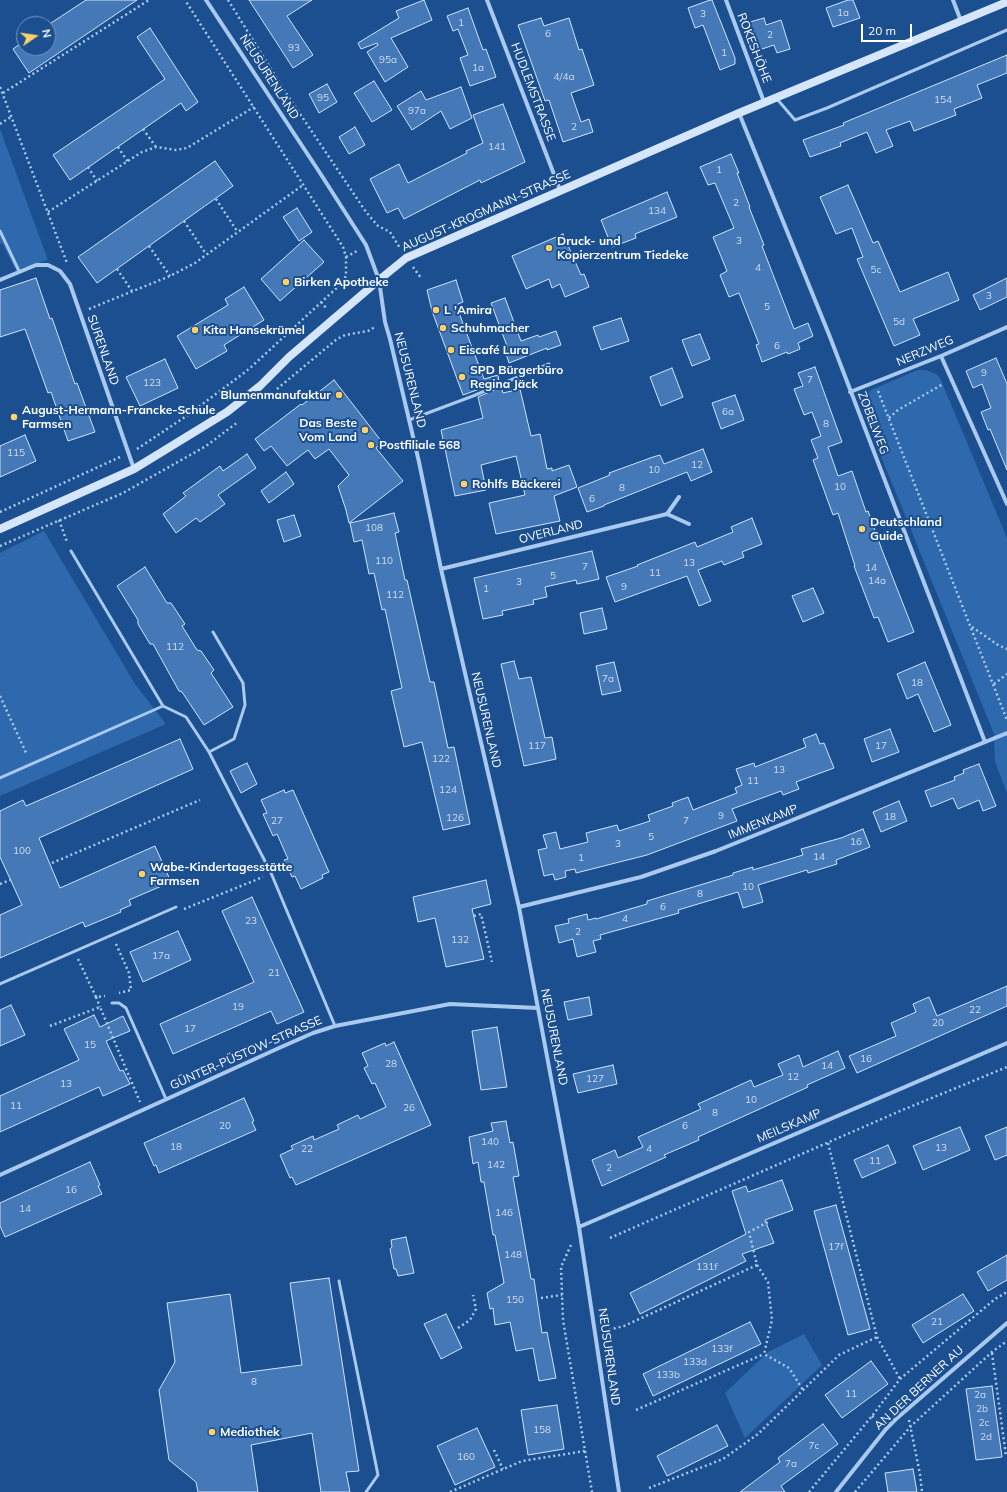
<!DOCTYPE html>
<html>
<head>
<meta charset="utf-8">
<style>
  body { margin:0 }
  #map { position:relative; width:1007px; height:1492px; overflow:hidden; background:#1b4f8f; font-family:Mulish,sans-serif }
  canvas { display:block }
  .north { position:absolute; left:16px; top:16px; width:40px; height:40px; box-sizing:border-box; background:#1b4f8f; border:1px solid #7695bc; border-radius:50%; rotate:77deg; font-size:11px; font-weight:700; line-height:16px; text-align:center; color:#fff }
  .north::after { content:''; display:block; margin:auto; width:14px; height:18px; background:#ffd166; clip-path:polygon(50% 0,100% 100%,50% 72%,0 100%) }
  .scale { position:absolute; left:861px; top:24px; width:51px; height:18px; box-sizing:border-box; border:2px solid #fff; border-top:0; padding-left:5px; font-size:12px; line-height:14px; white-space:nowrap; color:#fff; -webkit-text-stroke:3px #1b4f8f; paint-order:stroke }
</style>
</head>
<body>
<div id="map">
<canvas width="1007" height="1492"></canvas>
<div class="north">N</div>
<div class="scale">20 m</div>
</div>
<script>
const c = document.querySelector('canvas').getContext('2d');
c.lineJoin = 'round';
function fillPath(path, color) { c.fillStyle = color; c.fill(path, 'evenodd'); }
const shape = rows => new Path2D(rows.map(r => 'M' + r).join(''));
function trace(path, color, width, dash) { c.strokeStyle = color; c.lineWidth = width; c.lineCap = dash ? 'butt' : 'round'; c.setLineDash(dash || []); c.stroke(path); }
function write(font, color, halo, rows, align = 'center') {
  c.font = font + ' Mulish,sans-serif'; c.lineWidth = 4; c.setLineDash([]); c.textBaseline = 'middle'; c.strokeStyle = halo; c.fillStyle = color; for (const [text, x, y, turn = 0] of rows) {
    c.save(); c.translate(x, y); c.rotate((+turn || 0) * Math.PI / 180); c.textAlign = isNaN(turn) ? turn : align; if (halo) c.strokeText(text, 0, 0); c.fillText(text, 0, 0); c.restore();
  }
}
const green = shape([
  [0,129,48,260,16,270,2,243,0,244],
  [918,370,926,370,936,374,940,378,1007,538,1007,793,995,762,994,734,863,412,863,404,864,398,871,390],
  [44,531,135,684,166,724,0,796,0,553],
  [804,1334,822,1365,745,1438,725,1393,768,1352]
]);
const building = shape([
  [86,0,137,0,29,73,13,49,24,41,24,48,48,48,48,25,86,0],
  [249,0,312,0,287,16,313,55,293,68,249,0],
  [424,0,432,20,391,38,408,67,385,82,367,52,378,45,377,43,361,49,358,43,399,18,396,11,424,0],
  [710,0,712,0,735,58,735,64,720,70,703,25,695,28,688,8,710,0],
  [848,0,853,0,860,18,833,27,826,8,848,0],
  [468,8,483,50,486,49,496,77,470,86,460,58,468,55,458,29,453,31,447,16,468,8],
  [541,18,544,26,569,18,579,50,582,49,594,85,571,93,581,122,589,119,593,132,563,142,549,100,545,101,518,25,541,18],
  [764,18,766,25,781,20,790,49,777,53,774,45,759,50,750,22,764,18],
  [150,28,198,102,186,111,181,103,70,180,53,155,165,79,137,37,150,28],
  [1007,55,1007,73,977,85,982,98,954,109,956,115,914,131,910,121,886,130,893,146,876,153,867,132,840,143,841,146,810,157,803,140,844,125,843,123,1007,55],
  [374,81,392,110,372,122,354,93,374,81],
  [327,84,337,102,319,113,309,94,327,84],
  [461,87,472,118,450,129,441,111,412,130,397,106,421,91,426,100,461,87],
  [503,104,525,162,481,183,480,180,404,219,398,208,387,213,370,179,399,164,408,183,467,153,466,151,483,143,473,115,503,104],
  [355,127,365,145,349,154,339,137,355,127],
  [731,154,739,173,737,173,750,207,749,207,764,245,762,246,794,329,808,323,813,336,798,343,800,349,788,354,787,352,762,362,756,345,759,344,739,293,729,297,720,275,727,271,713,237,734,228,715,183,708,185,700,167,731,154],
  [215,161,233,186,97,283,78,257,215,161],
  [848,185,873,243,878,241,900,292,948,272,959,300,913,319,920,335,894,346,857,259,863,257,852,228,836,234,820,197,848,185],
  [667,192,677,217,635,234,636,238,612,247,601,220,667,192],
  [297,208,312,232,299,241,283,217,297,208],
  [563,234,581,275,584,274,589,287,565,297,560,284,552,288,549,279,526,289,512,256,563,234],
  [304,240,324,262,280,301,261,279,304,240],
  [36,278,50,319,52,318,75,384,77,383,95,432,68,441,51,392,48,393,25,329,0,337,0,290,36,278],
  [1007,278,1007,297,980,310,973,295,1007,278],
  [456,280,463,302,456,305,484,379,498,375,499,382,463,395,432,311,427,290,456,280],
  [244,287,264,320,224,345,227,351,196,369,177,336,228,305,225,299,244,287],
  [505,298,521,341,538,335,539,337,556,331,561,345,547,350,547,348,509,363,504,347,507,346,491,303,505,298],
  [621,318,629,341,601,350,593,327,621,318],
  [700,334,710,359,692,366,682,340,700,334],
  [996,358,1007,384,1007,470,990,429,988,430,981,412,991,408,982,384,973,388,966,371,996,358],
  [165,359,178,388,140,406,126,377,165,359],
  [815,367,842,442,828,447,838,476,852,471,866,512,868,511,882,550,914,632,888,642,878,617,874,618,854,566,855,566,838,513,833,515,813,460,818,458,811,440,821,436,812,412,804,415,794,389,803,386,798,373,815,367],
  [672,368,683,397,661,406,650,377,672,368],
  [334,380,382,442,376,448,403,481,349,523,346,510,338,486,349,475,329,449,315,459,308,450,287,466,271,446,264,451,255,439,301,404,302,405,334,380],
  [501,387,503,393,520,389,531,436,540,434,547,469,552,468,552,471,569,465,577,487,554,496,560,521,496,534,489,503,525,495,516,456,481,465,486,490,455,496,441,430,483,418,478,397,501,387],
  [735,395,744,420,721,429,712,403,735,395],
  [25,435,36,461,0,477,0,446,25,435],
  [703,449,712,472,691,481,687,472,604,505,604,506,587,512,578,488,610,475,609,473,653,457,660,455,664,464,703,449],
  [247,454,256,468,218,495,225,504,200,522,196,518,176,533,163,514,186,496,183,493,220,466,223,471,247,454],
  [286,472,294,484,269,503,261,491,286,472],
  [394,513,399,532,395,533,405,580,407,580,430,682,434,682,448,748,454,747,470,824,443,830,422,742,404,747,391,691,402,688,385,609,382,610,374,573,369,574,362,540,354,542,350,523,394,513],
  [294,515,301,536,284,542,277,520,294,515],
  [752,518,762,544,742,552,744,557,724,565,722,561,698,570,711,601,699,606,687,576,615,602,606,577,638,566,637,565,695,542,697,547,733,532,731,527,752,518],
  [592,551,599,579,577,584,576,580,545,587,547,597,533,600,534,604,502,611,503,615,483,619,474,578,592,551],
  [145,567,167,603,171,603,185,624,182,626,197,650,201,651,214,670,211,673,233,707,204,725,182,692,179,691,153,644,150,644,138,624,138,620,117,586,145,567],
  [813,588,824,613,803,622,792,596,813,588],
  [602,608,607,629,584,634,580,613,602,608],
  [514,661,519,679,531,677,545,738,552,737,556,759,524,766,501,664,514,661],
  [614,662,621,691,602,695,596,666,614,662],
  [925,662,951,725,934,732,918,694,907,699,897,674,925,662],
  [890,729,899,752,872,762,864,739,890,729],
  [816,734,820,744,824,743,834,768,796,782,799,789,783,795,781,791,732,809,737,821,647,855,576,873,575,869,565,871,566,877,555,880,553,874,544,876,538,850,547,848,543,835,556,832,560,849,588,842,586,833,617,825,619,831,650,821,648,815,673,806,672,803,688,797,693,810,737,793,735,788,742,785,736,769,754,763,755,767,806,747,803,739,816,734],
  [180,739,193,769,39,838,60,888,155,846,171,882,129,900,131,905,120,910,121,912,85,927,83,922,0,958,0,915,22,905,0,857,0,811,23,800,26,806,180,739],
  [247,763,257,784,241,793,230,771,247,763],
  [979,764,996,806,983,811,979,800,958,809,953,798,931,807,925,791,955,780,954,777,964,773,963,770,979,764],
  [284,790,285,793,293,790,329,872,322,875,323,878,301,889,295,876,292,877,284,860,288,859,277,834,273,836,263,814,267,813,261,800,284,790],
  [899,801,907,821,881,832,873,812,899,801],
  [863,829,870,847,836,860,837,864,808,873,807,870,758,885,763,902,743,908,738,892,678,910,679,913,600,935,601,939,593,941,596,952,577,957,573,939,559,943,555,926,569,923,568,919,587,914,588,920,596,918,596,919,647,904,647,901,733,875,733,873,753,867,753,870,803,855,801,849,841,838,863,829],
  [486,880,491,904,472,909,484,959,446,967,435,918,418,922,413,897,486,880],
  [252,897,304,1012,277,1024,271,1011,173,1054,160,1024,254,982,222,911,252,897],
  [178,931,191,960,143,982,130,952,178,931],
  [1007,986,1007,1006,857,1073,849,1056,896,1036,891,1023,916,1012,913,1004,929,997,937,1016,1007,986],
  [589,997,592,1015,568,1020,564,1002,589,997],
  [11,1005,25,1035,0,1046,0,1010,11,1005],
  [94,1015,100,1027,123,1016,130,1031,106,1041,120,1071,123,1070,130,1084,103,1096,99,1087,0,1132,0,1096,79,1060,64,1029,94,1015],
  [497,1027,507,1087,481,1090,472,1031,497,1027],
  [394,1042,431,1125,296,1185,292,1177,290,1178,280,1155,293,1149,291,1146,313,1136,314,1140,339,1129,337,1125,358,1115,360,1119,386,1107,375,1083,372,1084,364,1068,368,1066,362,1053,385,1043,386,1046,394,1042],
  [838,1051,845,1068,807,1085,808,1087,698,1137,699,1140,664,1155,666,1157,602,1186,592,1160,615,1150,618,1158,643,1147,638,1137,701,1109,698,1104,751,1080,754,1087,783,1075,778,1064,799,1055,803,1067,838,1051],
  [613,1065,617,1084,578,1093,573,1074,613,1065],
  [244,1098,254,1121,252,1122,256,1130,159,1173,156,1165,154,1166,144,1143,244,1098],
  [506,1121,510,1143,513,1142,519,1176,513,1177,531,1279,534,1279,542,1333,547,1332,556,1378,539,1381,533,1348,516,1351,510,1322,495,1325,493,1308,490,1309,487,1293,504,1283,495,1235,493,1235,484,1182,481,1182,478,1162,473,1164,469,1137,493,1131,491,1123,506,1121],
  [960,1127,970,1150,923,1170,913,1146,960,1127],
  [1007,1127,1007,1155,995,1160,985,1136,1007,1127],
  [888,1145,896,1163,862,1178,854,1160,888,1145],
  [90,1162,100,1185,98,1186,102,1194,5,1237,0,1226,0,1203,90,1162],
  [782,1180,793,1210,765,1220,774,1243,742,1254,746,1261,640,1314,630,1293,746,1234,732,1191,746,1186,748,1192,782,1180],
  [836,1205,870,1329,848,1335,814,1211,836,1205],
  [406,1237,414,1273,398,1276,396,1269,394,1269,390,1249,392,1247,391,1240,406,1237],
  [1007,1255,1007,1280,988,1291,977,1272,1007,1255],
  [329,1278,359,1471,346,1472,350,1492,321,1492,312,1433,251,1445,258,1492,198,1492,196,1482,169,1460,159,1390,175,1362,167,1303,230,1294,241,1373,302,1365,290,1283,329,1278],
  [963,1294,974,1311,923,1343,912,1325,963,1294],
  [446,1314,462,1348,441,1359,424,1324,446,1314],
  [750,1322,761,1344,653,1396,643,1374,750,1322],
  [871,1361,888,1384,842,1418,825,1395,871,1361],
  [992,1386,1002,1457,976,1460,966,1389,992,1386],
  [557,1405,564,1449,528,1455,521,1410,557,1405],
  [823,1424,838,1444,781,1486,785,1492,740,1492,780,1462,778,1458,823,1424],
  [717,1425,728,1446,667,1476,657,1456,717,1425],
  [477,1428,495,1467,455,1485,437,1446,477,1428],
  [913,1469,917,1492,888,1492,885,1473,913,1469]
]);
const path = shape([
  [228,0,286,93,366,212,378,226,390,232,400,248],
  [0,87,67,263],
  [3,93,149,0],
  [0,124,11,117],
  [143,129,156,147],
  [118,147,128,162],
  [88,167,97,181],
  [216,199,237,231],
  [48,212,142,152,156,147,176,150,187,148,254,107],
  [184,221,206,254],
  [149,246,170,276],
  [346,257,357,251],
  [413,267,421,278],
  [117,269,132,291],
  [321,302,327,309],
  [89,309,170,276,195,263,303,185],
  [277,389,337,339,345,335,368,331,375,327],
  [878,391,1007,720],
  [889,418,898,410,943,384],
  [137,449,188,415,249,369,341,284,346,276,346,257,343,247,185,0],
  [0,512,120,457],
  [59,520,67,542],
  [0,546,123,493,206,446,238,422],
  [972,627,998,645,1007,649],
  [994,684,1007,674],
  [0,696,27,755],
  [52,863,200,800],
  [0,884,13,879],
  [184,909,263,877],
  [474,916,481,914,492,962],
  [116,944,129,973,131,990,119,993],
  [78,959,96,997,105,996],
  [96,997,100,1007],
  [50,1026,100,1007,140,1102],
  [828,1143,877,1337,900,1379],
  [610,1238,900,1111,1007,1067],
  [571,1245,561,1267,563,1320,592,1492],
  [757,1265,768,1282,772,1320,764,1354,789,1368,803,1390],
  [541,1298,562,1295],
  [458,1328,470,1320,476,1309,473,1295],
  [604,1331,624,1326,757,1265,749,1232,768,1222],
  [992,1353,1006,1456],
  [636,1410,764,1354],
  [872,1416,879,1423],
  [909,1420,920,1474,922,1492],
  [494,1450,503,1469],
  [649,1488,723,1459,758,1434,839,1355,877,1337],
  [450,1492,522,1461,585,1451],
  [809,1492,872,1416,900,1379,995,1299,1007,1292],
  [855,1492,911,1426,992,1352,1007,1341]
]);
const lane = shape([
  [777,99,795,120,827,108,1007,30],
  [0,231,19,271],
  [409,420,473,396,549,364],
  [71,551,163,706,186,717,209,752,271,873,335,1026],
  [209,752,234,739,245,705,243,683,213,632],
  [0,778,163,706],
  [0,984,176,907],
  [112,1003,119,1003,126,1008,166,1099],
  [339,1281,378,1475,366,1492]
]);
const street = shape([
  [206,0,320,173,366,245,379,280,385,322,390,339,419,462,441,569,519,907,579,1227,619,1492],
  [487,0,560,190],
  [726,0,764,102],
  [953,0,961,21],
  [739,113,830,337,985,742],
  [0,280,36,265,48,265,60,271,70,284,134,469],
  [941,356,1007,504],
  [850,392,941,356,1007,327],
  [667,514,679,497],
  [441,569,667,514,689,524],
  [519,907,641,877,716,851,1007,733],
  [0,1175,279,1048,313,1033,335,1026,450,1004,538,1008],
  [579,1227,1007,1043],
  [836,1492,886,1429,896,1419,1007,1323]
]);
const secondary = shape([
  [0,529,134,469,227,412,260,386,289,357,379,280,406,258,739,113,1007,2]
]);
const markers = [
  [549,248,4,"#ffd166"],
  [286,282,4,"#ffd166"],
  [436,310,4,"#ffd166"],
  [443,328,4,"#ffd166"],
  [195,330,4,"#ffd166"],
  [451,350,4,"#ffd166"],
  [462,377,4,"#ffd166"],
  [339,395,4,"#ffd166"],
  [14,417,4,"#ffd166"],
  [365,430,4,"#ffd166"],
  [371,445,4,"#ffd166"],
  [464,484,4,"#ffd166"],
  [862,529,4,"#ffd166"],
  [142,874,4,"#ffd166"],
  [212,1432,4,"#ffd166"]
];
const numberNames = [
  ["1a",843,13],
  ["3",703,14],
  ["1",461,23],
  ["6",548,34],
  ["2",770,35],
  ["93",294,48],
  ["1",724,53],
  ["95a",388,60],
  ["1a",478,68],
  ["4/4a",564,77],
  ["95",323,98],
  ["154",943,100],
  ["97a",417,111],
  ["2",574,127],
  ["141",497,147],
  ["1",719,170],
  ["2",736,203],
  ["134",657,211],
  ["3",739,241],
  ["4",758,268],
  ["5c",876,270],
  ["3",989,296],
  ["5",767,307],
  ["5d",899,322],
  ["6",777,346],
  ["9",984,373],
  ["7",810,380],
  ["123",152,383],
  ["6a",728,412],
  ["8",826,424],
  ["115",16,453],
  ["12",697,465],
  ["10",654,470],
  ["10",840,487],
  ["8",622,488],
  ["6",592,499],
  ["108",374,528],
  ["110",384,561],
  ["13",689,563],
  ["7",585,567],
  ["14",871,568],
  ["11",655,573],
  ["5",553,576],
  ["14a",877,581],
  ["3",519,582],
  ["9",624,587],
  ["1",486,589],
  ["112",395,595],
  ["112",175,647],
  ["7a",608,679],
  ["18",917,683],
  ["117",537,746],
  ["17",881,746],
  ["122",441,759],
  ["13",779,770],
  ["11",753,781],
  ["124",448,790],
  ["9",721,816],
  ["18",890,817],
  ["126",455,818],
  ["27",277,821],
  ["7",686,821],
  ["5",651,837],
  ["16",856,842],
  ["3",618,844],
  ["100",22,851],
  ["14",819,857],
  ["1",581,858],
  ["10",748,887],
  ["8",700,894],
  ["6",663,907],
  ["4",625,919],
  ["23",251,921],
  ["2",578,932],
  ["132",460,940],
  ["17a",161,956],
  ["21",274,973],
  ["19",238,1007],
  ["22",975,1010],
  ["20",938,1023],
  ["17",190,1029],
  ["15",90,1045],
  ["16",866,1059],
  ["28",391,1064],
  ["14",827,1066],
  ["12",793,1077],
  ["127",595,1079],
  ["13",66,1084],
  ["10",751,1100],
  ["11",16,1106],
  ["26",409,1108],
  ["8",715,1113],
  ["20",225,1126],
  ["6",685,1126],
  ["140",490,1142],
  ["18",176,1147],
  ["13",941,1148],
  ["22",307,1149],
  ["4",649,1149],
  ["11",875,1161],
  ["142",496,1165],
  ["2",609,1168],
  ["16",71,1190],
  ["14",25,1209],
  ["146",504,1213],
  ["17f",836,1247],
  ["148",513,1255],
  ["131f",707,1267],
  ["150",515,1300],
  ["21",937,1322],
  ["133f",722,1349],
  ["133d",695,1362],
  ["133b",668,1375],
  ["8",254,1382],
  ["11",851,1394],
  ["2a",980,1395],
  ["2b",982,1409],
  ["2c",984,1423],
  ["158",542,1430],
  ["2d",986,1437],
  ["7c",814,1446],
  ["160",466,1457],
  ["7a",791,1464]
];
const streetNames = [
  ["ROKESHÖHE",754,48,69],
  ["NEUSURENLAND",269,77,57],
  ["HUDLEMSTRASSE",533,92,69],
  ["AUGUST-KROGMANN-STRASSE",486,211,-24],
  ["SURENLAND",103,350,71],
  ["NERZWEG",925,351,-23],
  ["NEUSURENLAND",410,380,76],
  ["ZOBELWEG",873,423,69],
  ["OVERLAND",551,532,-14],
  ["NEUSURENLAND",486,720,77],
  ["IMMENKAMP",763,822,-22],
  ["NEUSURENLAND",554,1037,79],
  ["GÜNTER-PÜSTOW-STRASSE",246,1053,-24],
  ["MEILSKAMP",789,1126,-23],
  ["NEUSURENLAND",609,1357,82],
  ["AN DER BERNER AU",919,1388,-43]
];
const poiNames = [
  ["Druck- und",557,241],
  ["Kopierzentrum Tiedeke",557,255],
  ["Birken Apotheke",294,282],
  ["L 'Amira",444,310],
  ["Schuhmacher",451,328],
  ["Kita Hansekrümel",203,330],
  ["Eiscafé Lura",459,350],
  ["SPD Bürgerbüro",470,370],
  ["Regina Jäck",470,384],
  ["Blumenmanufaktur",331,395,"right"],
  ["August-Hermann-Francke-Schule",22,410],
  ["Farmsen",22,424],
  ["Das Beste",357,423,"right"],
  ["Vom Land",357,437,"right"],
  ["Postfiliale 568",379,445],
  ["Rohlfs Bäckerei",472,484],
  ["Deutschland",870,522],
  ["Guide",870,536],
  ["Wabe-Kindertagesstätte",150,867],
  ["Farmsen",150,881],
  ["Mediothek",220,1432]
];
fillPath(green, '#2e69ad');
fillPath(building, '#4478b7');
trace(building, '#cfe3fa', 1);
trace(path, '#a9c9ee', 2.5, [2, 3]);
trace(lane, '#a9c9ee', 3);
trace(street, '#a9c9ee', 4);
trace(secondary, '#d6e6fa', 8);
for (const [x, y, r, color] of markers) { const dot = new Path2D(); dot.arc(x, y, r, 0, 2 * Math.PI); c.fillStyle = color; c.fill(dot); trace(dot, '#1b4f8f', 1.5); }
write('10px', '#d0dded', null, numberNames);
write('12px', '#fff', '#1b4f8f', streetNames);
write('bold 12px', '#fff', '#1b4f8f', poiNames, 'left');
</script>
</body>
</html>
